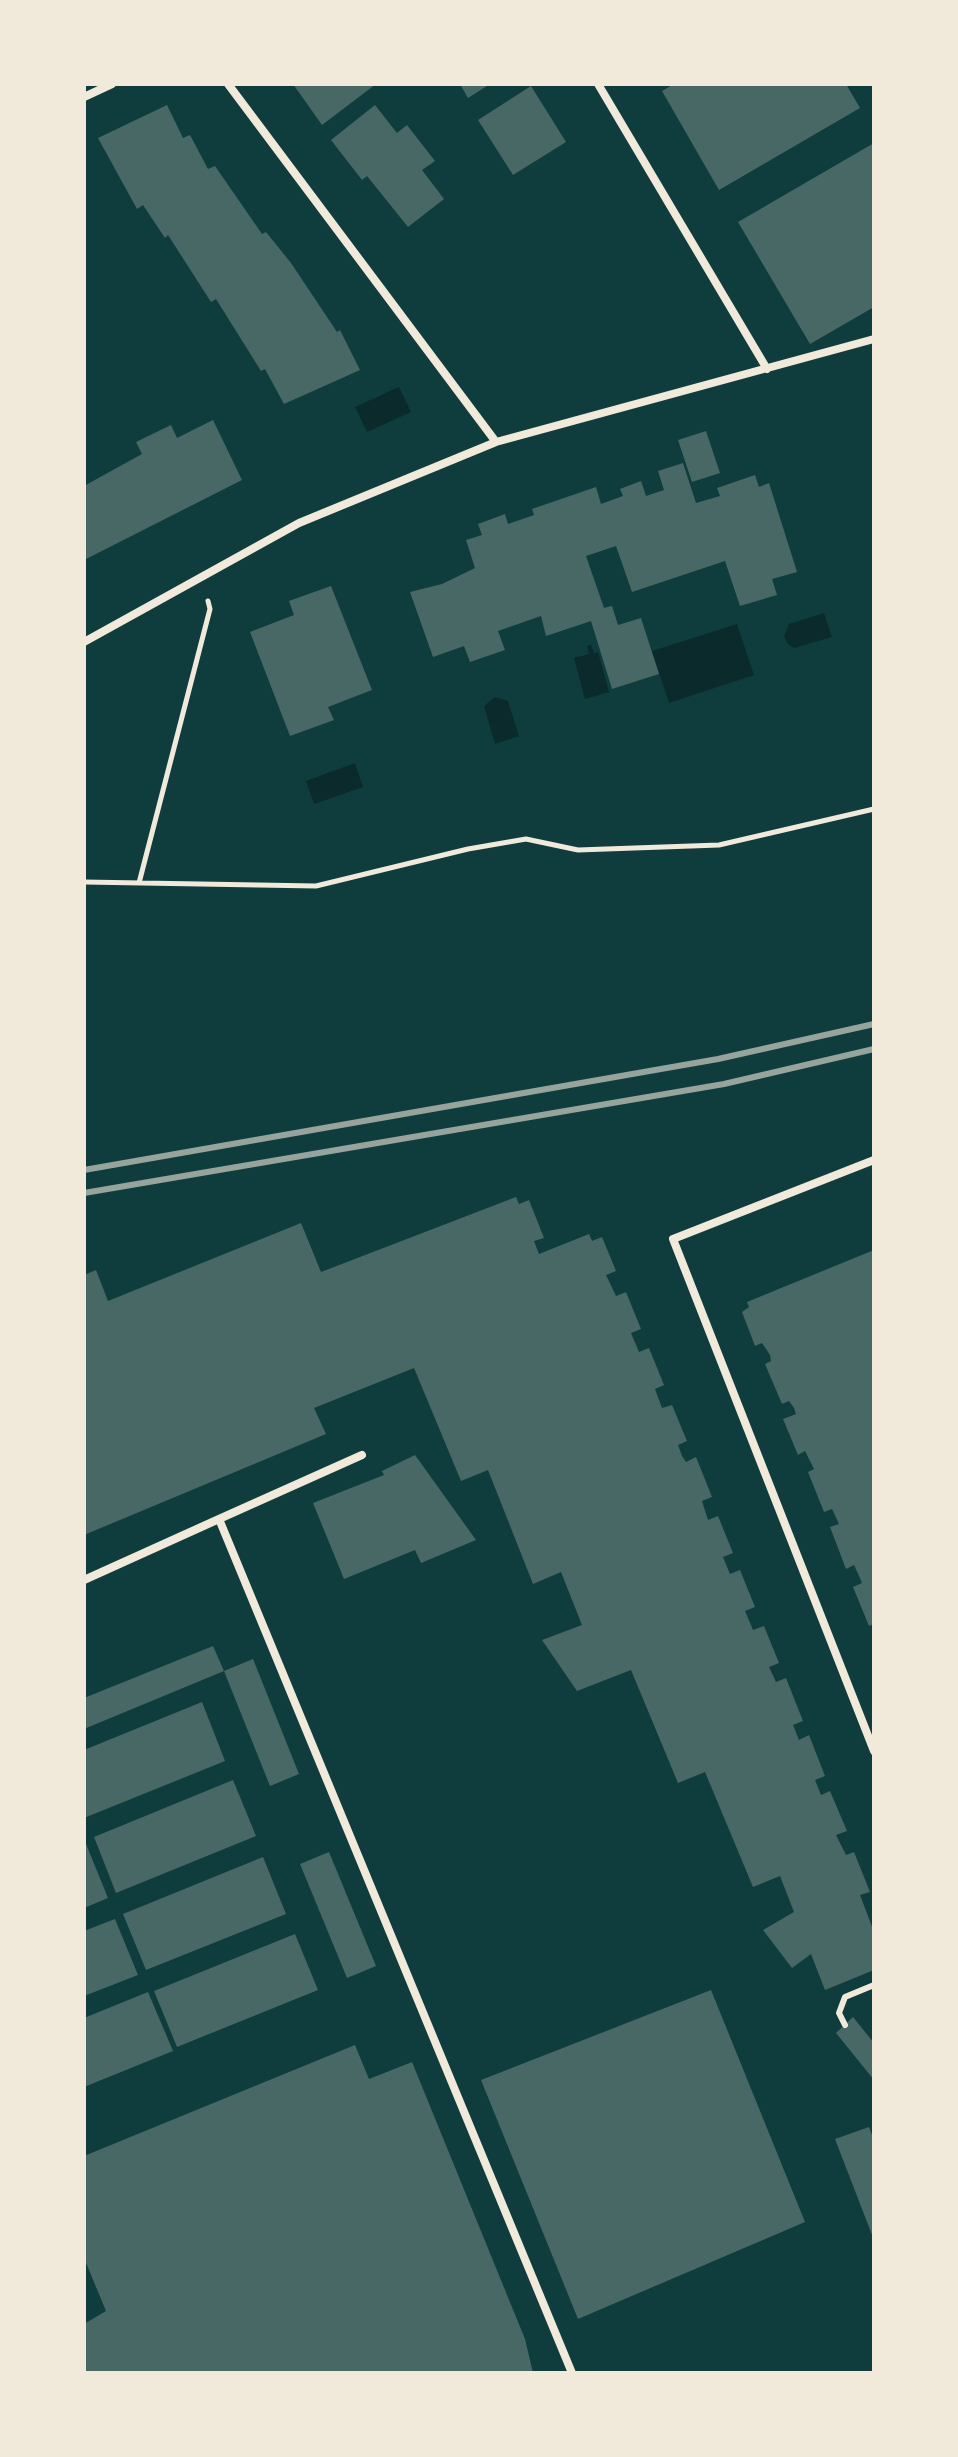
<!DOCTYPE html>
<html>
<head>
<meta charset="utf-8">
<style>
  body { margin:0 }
  #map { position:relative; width:958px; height:2457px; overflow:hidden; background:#0f3d3e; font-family:Commissioner,sans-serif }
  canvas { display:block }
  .frame { position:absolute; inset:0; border:86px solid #f1e9da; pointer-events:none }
</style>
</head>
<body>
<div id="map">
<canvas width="958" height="2457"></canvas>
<div class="frame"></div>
</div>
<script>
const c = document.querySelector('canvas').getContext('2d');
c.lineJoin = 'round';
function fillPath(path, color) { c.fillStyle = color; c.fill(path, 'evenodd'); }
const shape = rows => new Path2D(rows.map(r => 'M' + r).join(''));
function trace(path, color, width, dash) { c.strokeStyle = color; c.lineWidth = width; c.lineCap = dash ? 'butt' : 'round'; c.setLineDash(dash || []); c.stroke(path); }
const water = shape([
  [399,387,411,412,367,432,355,407],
  [824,613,832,637,794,648,788,644,784,636,789,624],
  [737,624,754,675,669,703,652,651],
  [591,645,594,653,598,652,609,692,585,699,574,658,589,654,587,646],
  [495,697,508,701,519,736,495,744,484,706],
  [355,763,363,787,314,804,306,781]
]);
const building = shape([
  [293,84,376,84,322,125],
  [460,84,490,84,468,98],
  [674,84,846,84,860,108,719,190,662,91],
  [531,86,566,142,513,175,478,120],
  [167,105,183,138,190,135,208,169,215,166,262,234,266,232,291,263,337,332,340,330,360,370,284,404,265,369,261,371,216,299,211,302,168,235,165,238,143,205,137,209,98,138],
  [375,105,397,133,407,125,435,161,422,170,444,199,408,227,367,176,362,180,331,140],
  [874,143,874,307,810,344,738,222],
  [213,420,242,480,84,560,84,486,142,454,136,442,171,425,177,438],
  [706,431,720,473,692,482,678,440],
  [683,463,696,503,720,496,717,488,755,475,759,487,769,483,797,572,772,579,777,595,740,606,725,561,632,592,616,546,586,556,604,608,612,606,618,625,641,618,659,674,612,689,591,621,546,636,541,616,498,631,505,650,470,662,464,646,433,657,410,592,442,584,475,568,466,540,482,535,478,524,505,514,508,524,534,515,532,509,596,487,601,504,623,496,620,489,641,481,646,496,664,490,658,471],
  [331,586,372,690,328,707,334,720,290,736,250,632,294,615,289,601],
  [516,1197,519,1204,529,1200,544,1238,534,1241,539,1254,589,1234,592,1241,602,1237,616,1271,606,1275,616,1296,626,1292,641,1329,631,1333,639,1352,649,1348,664,1385,655,1389,662,1408,672,1405,687,1441,678,1445,682,1456,686,1462,696,1457,712,1497,702,1501,708,1520,718,1516,733,1553,723,1557,730,1574,740,1570,755,1607,745,1611,753,1630,764,1626,779,1663,769,1667,776,1682,786,1678,803,1721,793,1725,799,1740,809,1735,825,1776,815,1780,821,1795,830,1791,847,1831,836,1835,846,1855,854,1852,870,1892,860,1895,874,1932,874,1970,825,1990,811,1954,792,1968,763,1930,794,1912,780,1876,753,1887,705,1772,678,1783,631,1670,577,1691,542,1640,582,1625,561,1572,533,1584,488,1470,461,1481,414,1368,314,1408,326,1434,84,1535,84,1275,96,1270,108,1301,301,1223,321,1272],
  [874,1250,874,1624,869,1626,853,1587,862,1583,859,1576,854,1565,846,1569,830,1527,839,1524,832,1509,824,1512,808,1472,814,1469,805,1451,798,1455,783,1419,796,1414,794,1408,789,1401,782,1404,765,1364,771,1361,770,1355,762,1343,755,1346,742,1312,749,1307,747,1302],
  [415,1455,476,1540,421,1563,415,1550,344,1579,313,1503,384,1475,382,1471],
  [213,1646,224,1671,84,1729,84,1698],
  [253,1659,299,1774,270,1786,224,1671],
  [202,1702,225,1761,84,1818,84,1750],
  [233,1780,256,1836,116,1893,94,1837],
  [84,1839,108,1898,84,1908],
  [329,1852,376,1966,347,1978,300,1864],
  [263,1857,286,1914,146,1970,123,1914],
  [115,1919,138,1975,84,1996,84,1931],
  [295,1934,318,1990,177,2047,154,1991],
  [711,1990,805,2222,578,2319,481,2080],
  [148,1992,173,2051,84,2087,84,2018],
  [853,2017,874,2043,874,2080,836,2033],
  [355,2045,369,2079,412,2062,525,2339,533,2373,84,2373,84,2324,106,2311,84,2258,84,2156],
  [869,2127,874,2140,874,2240,835,2139]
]);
const path = shape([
  [84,882,316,886,468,849,526,839,578,850,719,845,874,809],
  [139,883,210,609,208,601]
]);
const service = shape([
  [845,2025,839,2013,845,1997,874,1985]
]);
const minor = shape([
  [228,84,496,442],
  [598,84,767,369],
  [84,97,112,84],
  [84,642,299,523,496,442,874,339],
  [874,1160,673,1239,874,1751],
  [219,1519,362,1455],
  [84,1580,219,1519,572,2373]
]);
const rail = shape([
  [84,1170,718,1059,874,1024],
  [84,1193,724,1084,874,1049]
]);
fillPath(water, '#0a2a2b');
fillPath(building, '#486865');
trace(path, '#f1e9da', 5);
trace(service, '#f1e9da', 6);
trace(minor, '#f1e9da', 8);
trace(rail, '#97a49c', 6);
</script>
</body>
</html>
